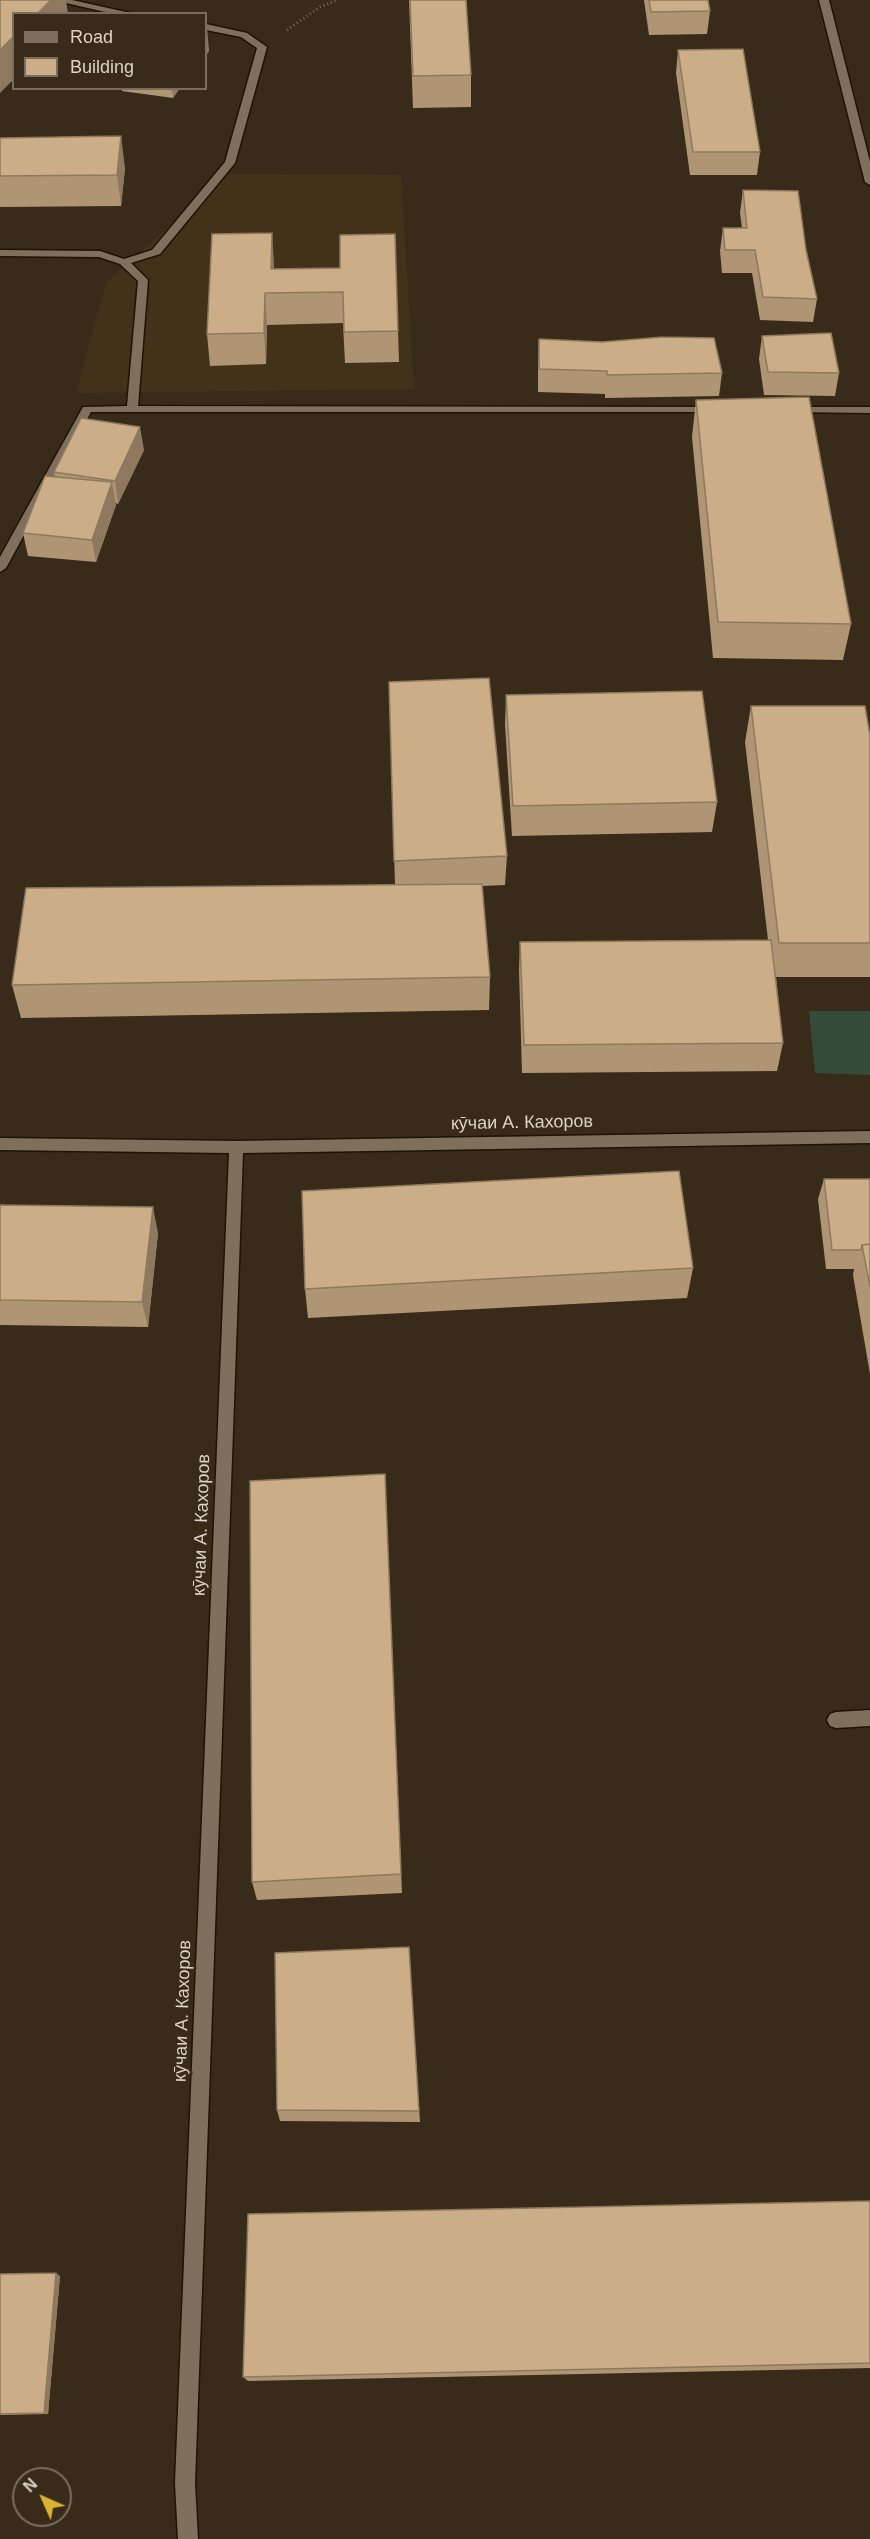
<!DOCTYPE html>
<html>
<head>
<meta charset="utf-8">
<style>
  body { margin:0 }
  #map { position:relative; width:870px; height:2539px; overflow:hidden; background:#382b1a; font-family:Arial,sans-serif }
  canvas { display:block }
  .legend { position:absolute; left:12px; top:12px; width:195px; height:78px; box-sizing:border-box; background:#382b1a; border:2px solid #796e60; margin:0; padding:8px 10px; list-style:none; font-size:18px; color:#dbd3c8 }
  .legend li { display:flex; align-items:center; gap:12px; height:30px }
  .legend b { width:30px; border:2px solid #796e60 }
  .north { position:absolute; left:12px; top:2467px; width:60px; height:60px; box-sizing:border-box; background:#382b1a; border:2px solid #796e60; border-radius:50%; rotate:315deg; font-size:16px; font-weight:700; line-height:24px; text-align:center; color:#dbd3c8 }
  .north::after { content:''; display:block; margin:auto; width:21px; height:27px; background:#dbb333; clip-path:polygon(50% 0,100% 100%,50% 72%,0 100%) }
</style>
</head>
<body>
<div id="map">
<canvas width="870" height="2539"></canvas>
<ul class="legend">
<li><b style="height:8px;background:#7f705d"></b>Road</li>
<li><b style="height:16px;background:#cbad87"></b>Building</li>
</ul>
<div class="north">N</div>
</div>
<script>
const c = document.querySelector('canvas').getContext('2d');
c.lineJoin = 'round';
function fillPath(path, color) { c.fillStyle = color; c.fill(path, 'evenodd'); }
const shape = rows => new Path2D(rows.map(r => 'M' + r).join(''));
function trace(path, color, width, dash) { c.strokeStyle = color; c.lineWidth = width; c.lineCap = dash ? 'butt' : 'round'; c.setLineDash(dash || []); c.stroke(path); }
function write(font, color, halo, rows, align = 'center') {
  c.font = font + ' Arial,sans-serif'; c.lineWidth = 6; c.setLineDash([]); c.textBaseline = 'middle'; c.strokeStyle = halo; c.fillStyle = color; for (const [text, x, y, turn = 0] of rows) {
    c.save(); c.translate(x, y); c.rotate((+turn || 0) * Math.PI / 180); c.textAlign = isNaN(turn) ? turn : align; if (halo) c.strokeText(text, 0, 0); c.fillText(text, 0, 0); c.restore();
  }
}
const built = shape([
  [227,174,401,175,414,389,76,393,106,283]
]);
const green = shape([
  [809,1011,870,1011,870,1075,815,1073]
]);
const path = shape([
  [287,30,320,7,337,0]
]);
const service = shape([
  [870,1710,870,1726,836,1728,830,1726,827,1720,830,1714,836,1712,870,1710]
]);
const minor = shape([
  [53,0,72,0,135,14,114,14,53,0],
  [206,24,247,33,267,47,235,163,160,254,131,263,148,280,138,406,714,407,718,408,718,412,91,412,6,568,0,572,0,557,83,407,127,406,138,281,120,264,99,257,0,256,0,250,100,251,124,259,152,250,225,162,257,48,241,37,206,30,206,24],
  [792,407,870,407,870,413,788,412,788,408,792,407],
  [870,1131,870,1143,243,1153,195,2483,198,2539,178,2539,175,2483,229,1153,0,1150,0,1138,236,1141,870,1131]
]);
const tertiary = shape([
  [819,0,829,0,870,162,870,185,865,182,819,0]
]);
const wall = shape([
  [409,0,466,0,471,75,471,107,413,108],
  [644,0,708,0,710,11,707,34,649,35],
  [678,50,760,152,757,175,690,175,676,73],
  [122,88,180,88,173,98,122,91],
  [0,138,125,168,121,206,0,207],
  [743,190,806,250,817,299,813,322,760,320,752,273,722,273,720,251,723,228,742,228,740,213],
  [274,264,274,269,340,268,398,331,399,362,345,363,343,323,267,325,266,364,210,366,207,334],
  [762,336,839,373,835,396,764,395,759,359],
  [539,339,722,373,719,396,605,398,605,394,538,392,538,362],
  [696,400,851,624,843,660,713,658,692,437],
  [144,450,118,504,116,503,116,505,96,562,28,556,23,533,55,477,54,472],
  [389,682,507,856,505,885,482,886,490,977,489,1010,21,1018,12,985,395,885],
  [506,695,717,802,712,832,512,836,505,725],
  [751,706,870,736,870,977,776,977,783,1043,777,1071,522,1073,519,970,520,942,768,940,745,742],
  [824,1179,870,1179,870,1374,853,1275,854,1269,826,1269,818,1199],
  [0,1205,158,1233,148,1327,0,1325],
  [693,1268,687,1298,308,1318,305,1289],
  [385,1474,402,1893,257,1900,252,1882],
  [409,1947,420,2122,280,2121,277,2110],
  [870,2201,870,2368,248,2381,243,2377],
  [0,2274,60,2276,48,2414,0,2415]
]);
const shadedWall = shape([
  [51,0,66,0,68,14,37,14],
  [207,28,209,51,206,56,206,31],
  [14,36,14,79,0,93,0,50],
  [172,88,180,88,173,98],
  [121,136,125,168,121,206,117,175],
  [272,233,274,264,274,293,271,269],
  [265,293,267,325,266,364,264,333],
  [140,427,144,450,118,504,115,481],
  [112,482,116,505,96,562,92,540],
  [153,1207,158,1233,148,1327,142,1302],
  [56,2273,60,2276,48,2414,44,2413]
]);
const building = shape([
  [0,0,51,0,37,14,14,14,14,36,0,50,0,0],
  [410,0,466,0,471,75,413,76,410,0],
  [649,0,708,0,710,11,651,12,649,0],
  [743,49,760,152,693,152,678,50,743,49],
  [121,136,117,175,0,176,0,138,121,136],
  [743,190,798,191,806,250,817,299,763,297,755,250,725,250,723,228,747,228,743,190],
  [272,233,271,269,340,268,340,235,395,234,398,331,344,332,343,292,265,293,264,333,207,334,212,234,272,233],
  [831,333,839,373,768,372,762,336,831,333],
  [663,337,714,338,722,373,607,375,607,371,539,369,539,339,602,342,663,337],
  [809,397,851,624,718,622,696,400,809,397],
  [81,418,140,427,115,481,54,472,81,418],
  [45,476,112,482,92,540,23,533,45,476],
  [489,678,507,856,394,861,389,682,489,678],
  [702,691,717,802,513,806,506,695,702,691],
  [751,706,865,706,870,736,870,943,779,943,751,706],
  [482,884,490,977,12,985,26,888,482,884],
  [771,940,783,1043,524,1045,520,942,771,940],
  [679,1171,693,1268,305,1289,302,1191,679,1171],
  [824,1179,870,1179,870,1244,862,1245,861,1250,832,1250,824,1179],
  [0,1205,153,1207,142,1302,0,1300,0,1205],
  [870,1244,870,1287,862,1245,870,1244],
  [385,1474,401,1874,252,1882,250,1481,385,1474],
  [409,1947,419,2111,277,2110,275,1953,409,1947],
  [870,2201,870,2363,243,2377,248,2214,870,2201],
  [56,2273,44,2413,0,2414,0,2274,56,2273]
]);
const streetNames = [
  ["кӯчаи А. Кахоров",522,1123,-1],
  ["кӯчаи А. Кахоров",202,1525,-88],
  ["кӯчаи А. Кахоров",183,2011,-88]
];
fillPath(built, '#43321a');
fillPath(green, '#354b39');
trace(service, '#1f1304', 3);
trace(minor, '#1f1304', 3);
trace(tertiary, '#1f1304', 3);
trace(path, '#74695a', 3, [1, 3]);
fillPath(service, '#7f705d');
fillPath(minor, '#7f705d');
fillPath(tertiary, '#7f705d');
fillPath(wall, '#af9574');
fillPath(shadedWall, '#8e795e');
fillPath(building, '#cbad87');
trace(building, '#8e795e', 1.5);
write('18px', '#dbd3c8', '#382b1a', streetNames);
</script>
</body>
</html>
